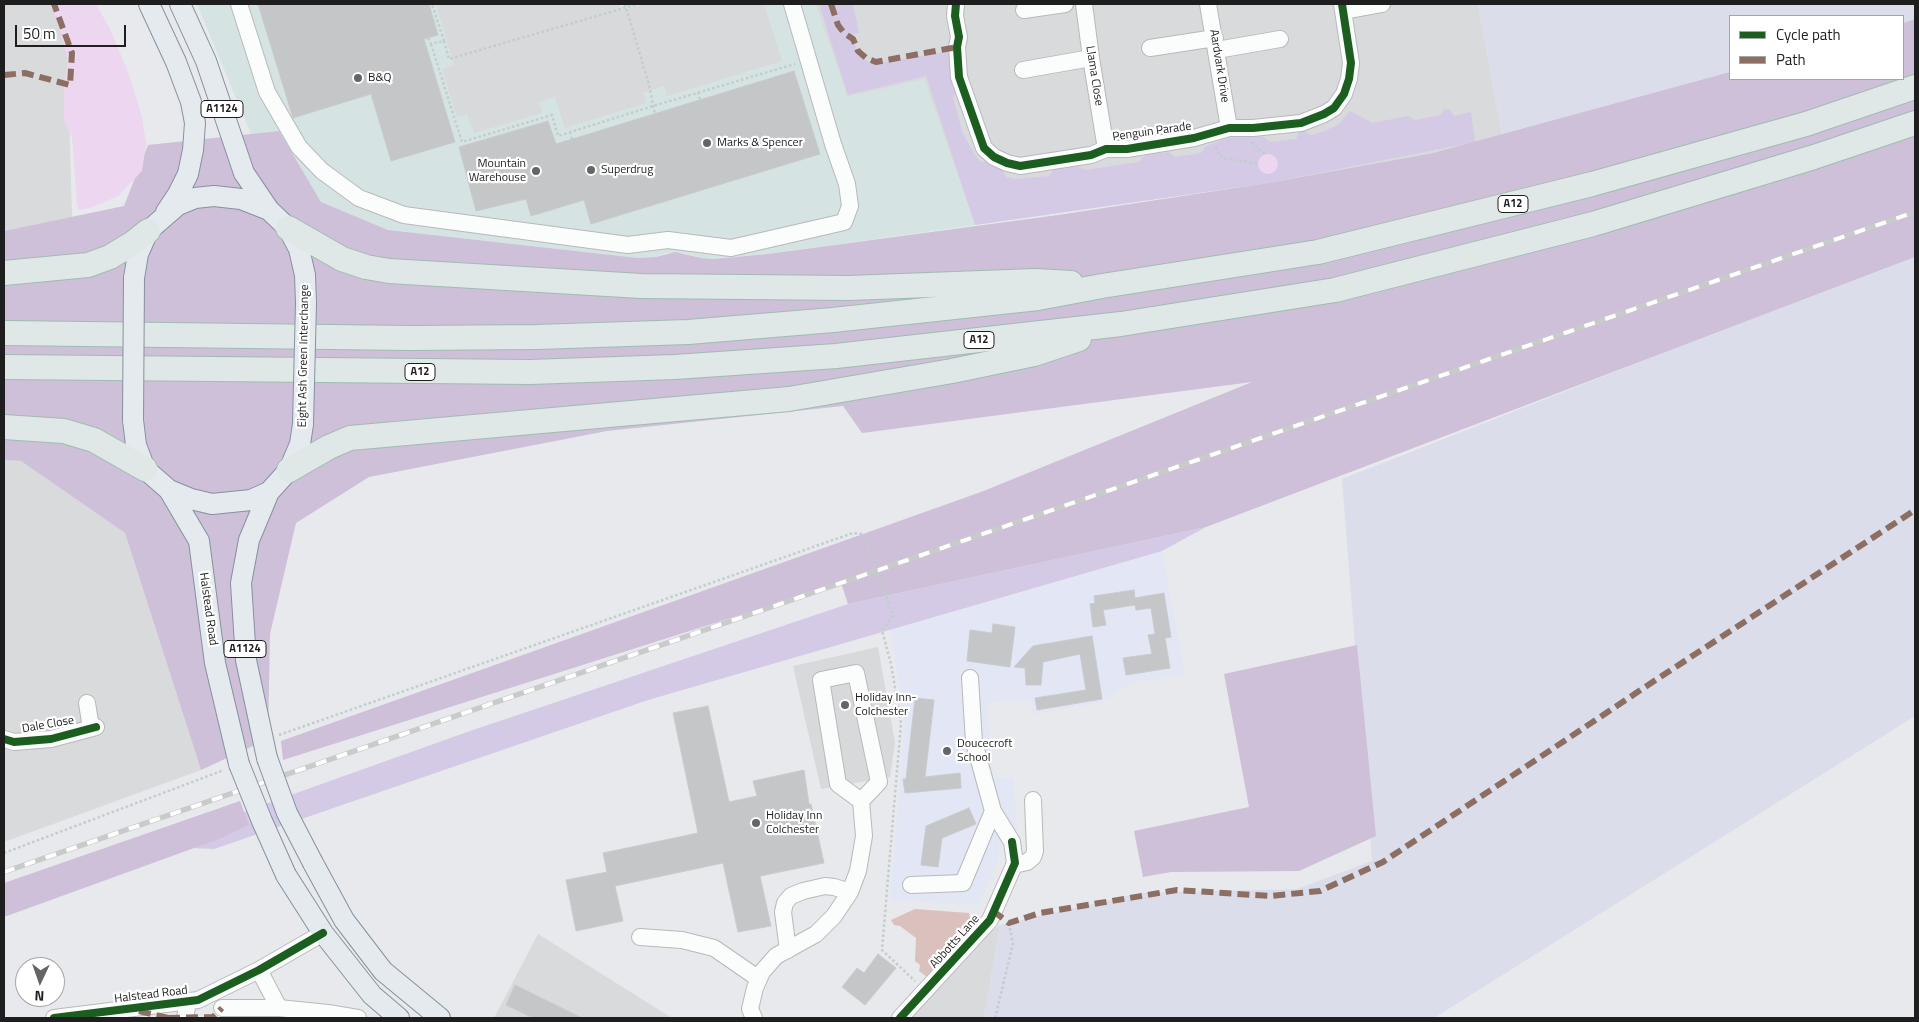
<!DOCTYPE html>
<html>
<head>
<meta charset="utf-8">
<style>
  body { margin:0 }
  #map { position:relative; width:1919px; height:1022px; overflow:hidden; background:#e7e9ec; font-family:"Titillium Web",sans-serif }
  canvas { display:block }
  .frame { position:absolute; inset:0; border:5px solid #1e1e1e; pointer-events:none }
  .legend { position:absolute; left:1729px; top:15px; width:175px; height:65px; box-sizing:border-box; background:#fff; border:1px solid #a5a5a5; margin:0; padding:6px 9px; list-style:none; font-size:15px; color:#1e1e1e }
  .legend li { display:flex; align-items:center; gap:10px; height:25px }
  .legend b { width:25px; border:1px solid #a5a5a5 }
  .north { position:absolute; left:15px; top:957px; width:50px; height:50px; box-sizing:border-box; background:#fff; border:1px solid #a5a5a5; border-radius:50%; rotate:183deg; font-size:14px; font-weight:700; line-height:20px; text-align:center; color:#1e1e1e }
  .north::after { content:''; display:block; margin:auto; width:18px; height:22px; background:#646566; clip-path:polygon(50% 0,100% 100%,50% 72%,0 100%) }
  .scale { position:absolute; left:15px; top:25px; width:111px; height:22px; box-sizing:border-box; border:2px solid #1e1e1e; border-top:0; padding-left:6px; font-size:15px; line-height:18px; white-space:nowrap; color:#1e1e1e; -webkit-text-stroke:4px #fff; paint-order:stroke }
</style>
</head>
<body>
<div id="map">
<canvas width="1919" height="1022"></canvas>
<div class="frame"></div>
<ul class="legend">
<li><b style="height:6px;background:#1b5e20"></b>Cycle path</li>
<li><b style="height:6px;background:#8d6e63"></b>Path</li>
</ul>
<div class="north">N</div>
<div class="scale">50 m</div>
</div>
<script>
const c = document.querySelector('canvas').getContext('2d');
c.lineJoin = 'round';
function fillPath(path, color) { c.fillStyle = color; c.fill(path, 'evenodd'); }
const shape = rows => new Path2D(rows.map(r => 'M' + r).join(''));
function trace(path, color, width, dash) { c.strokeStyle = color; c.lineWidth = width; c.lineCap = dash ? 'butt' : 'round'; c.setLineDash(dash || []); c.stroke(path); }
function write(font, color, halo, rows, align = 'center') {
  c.font = font + ' "Titillium Web",sans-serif'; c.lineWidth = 4.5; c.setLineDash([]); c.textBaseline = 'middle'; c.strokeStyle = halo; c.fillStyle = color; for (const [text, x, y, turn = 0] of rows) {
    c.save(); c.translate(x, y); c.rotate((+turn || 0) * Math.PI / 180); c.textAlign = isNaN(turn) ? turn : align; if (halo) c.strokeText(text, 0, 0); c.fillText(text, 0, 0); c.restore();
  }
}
const residential = shape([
  [4,4,66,4,72,217,4,231],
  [815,4,1478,4,1502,135,1433,153,1268,183,975,225,924,80,847,97],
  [4,460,21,461,125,533,201,770,4,842],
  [1000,925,984,1018,892,1018,924,981],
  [538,934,672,1018,494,1018]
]);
const commercial = shape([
  [197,4,815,4,847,97,924,79,975,225,768,254,714,259,701,258,683,253,665,253,656,257,638,258,388,230,321,202,279,131,251,134]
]);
const education = shape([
  [1162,551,1185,675,1131,682,1101,702,1033,714,1030,700,992,702,987,708,993,778,1013,778,1017,830,1007,833,999,840,999,857,978,905,890,900,905,724,891,630]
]);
const religious = shape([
  [436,4,618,4,621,11,644,4,764,4,782,61,667,96,664,86,643,93,646,103,565,128,555,97,539,102,542,113,474,133,467,114,457,117,442,69,454,65],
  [878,647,895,743,890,777,821,789,793,666]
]);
const farmland = shape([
  [1478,4,1915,4,1915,19,1903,23,1903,16,1730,16,1730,72,1502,135],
  [1915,257,1915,716,1434,1018,984,1018,1000,925,1140,893,1297,889,1372,861,1342,479,1650,358]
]);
const grass = shape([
  [819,4,853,4,859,33,853,34,855,45,859,55,869,62,879,63,950,51,949,62,956,90,953,98,963,134,975,155,981,162,990,162,1002,170,1006,177,1015,179,1049,176,1053,169,1077,165,1085,170,1139,162,1145,155,1169,152,1175,157,1201,153,1206,146,1234,136,1263,137,1270,142,1296,139,1299,132,1305,131,1311,135,1325,131,1339,124,1350,111,1373,123,1408,116,1415,120,1440,115,1445,109,1450,110,1454,116,1471,112,1475,142,1268,183,975,225,926,76,848,95],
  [1206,527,1162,551,648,700,214,849,148,846,470,731,848,604]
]);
const forest = shape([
  [1915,19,1915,257,1206,527,848,604,841,583,283,760,281,741,981,492,1252,382,862,433,843,406,607,431,369,477,296,523,270,634,268,739,201,770,125,533,21,461,4,460,4,231,124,206,148,145,279,131,321,202,388,230,638,258,656,257,675,252,701,258,714,259,768,254,1058,215,1268,183,1433,153,1730,72,1730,79,1903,79,1903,23],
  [1357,645,1376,836,1299,871,1171,872,1143,877,1134,831,1249,807,1224,674],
  [240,801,249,825,219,839,4,917,4,883]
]);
const park = shape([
  [50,4,96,4,112,33,129,75,142,117,146,144,142,171,118,196,90,208,79,210,77,204,72,137,64,121,64,84,68,61,59,27],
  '1258 164a10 10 0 1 1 20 0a10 10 0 1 1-20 0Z'
]);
const water = shape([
  [915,909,969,913,970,919,966,932,954,949,927,977,919,971,920,965,915,961,916,938,900,926,894,925,891,920]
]);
const building = shape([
  [258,4,429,4,438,35,424,39,455,142,391,161,371,94,293,118,258,4],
  [794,71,820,154,591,224,584,200,531,216,526,199,476,211,459,147,548,121,556,144,794,71],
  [1134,590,1135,598,1164,593,1171,637,1165,638,1170,668,1126,675,1123,658,1152,654,1148,635,1155,634,1151,608,1136,610,1135,605,1103,610,1106,625,1093,627,1090,604,1095,603,1094,596,1134,590],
  [993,624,1015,627,1010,667,967,661,970,630,992,633,993,624],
  [1092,636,1102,699,1037,710,1035,698,1086,690,1080,654,1043,662,1041,685,1026,685,1025,668,1014,667,1033,646,1092,636],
  [915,698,934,700,925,777,960,773,961,788,905,793,903,779,906,779,915,698],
  [708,706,729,802,757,796,753,781,804,770,809,804,811,804,824,863,760,876,771,926,738,932,723,863,615,886,623,921,576,931,566,880,607,872,603,853,698,833,673,713,708,706],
  [969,808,976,824,942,838,938,867,921,865,926,826,969,808],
  [878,954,896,968,865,1005,842,987,857,968,864,973,878,954],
  [515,985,582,1018,533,1018,506,1005,515,985]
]);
const path = shape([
  [625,4,649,85,655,114],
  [428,38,431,44,444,41,432,4],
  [444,41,449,59,638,4],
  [431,44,462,142,552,115,558,136,653,106,795,64],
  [698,92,700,100],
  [570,132,572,139],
  [1252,142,1258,149,1266,154],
  [1216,147,1219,155,1224,158,1258,164],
  [893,616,882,630,891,664,901,723,882,950,915,981],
  [279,735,853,533,863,534,866,540],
  [4,853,224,770],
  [995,1018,1013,944,1009,923]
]);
const minor = shape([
  [239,4,267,92,299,147,322,171,359,198,404,215,628,245,668,240,731,248,844,222,850,206,847,184,833,144,792,4],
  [956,4,955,16,959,37,957,47,959,77,984,148,994,157,1007,163,1020,166,1091,155,1106,149,1127,149,1194,138,1229,128,1253,128,1301,123,1324,114,1334,108,1344,94,1349,79,1351,63,1342,4],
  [1084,4,1091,58,1106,149],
  [1208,4,1229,128],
  [1024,10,1065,4],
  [1344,11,1382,4],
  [1150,48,1215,38],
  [1217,50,1280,39],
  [1023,70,1091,58],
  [87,703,91,728],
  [4,739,14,742,51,739,96,727],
  [1014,865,1027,862,1033,857,1035,851,1033,800],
  [911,885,963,883,993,811,974,742,970,678],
  [640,937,682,940,714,948,759,979],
  [788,950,783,912,785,903,791,896,803,891,825,886,834,887,850,892],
  [259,970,279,1008,328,1013,358,1018],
  [222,1008,279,1008],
  [54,1018,198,1000,259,970,323,933],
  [185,1018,188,1002],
  [754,1018,750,1009,755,988,762,972,776,956,816,934,834,916,850,892,858,871,864,836,861,801,838,784,821,680,856,673,879,782,861,801],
  [900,1018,990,920,1015,863,1012,842,993,811]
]);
const major = shape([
  [149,4,176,62,191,102,195,123,193,150,188,174,178,194,166,212],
  [180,4,206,61,244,173,269,210],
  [134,278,138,254,148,231,178,205,195,198,214,196,241,199,269,210,288,228,299,249,305,275,306,303],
  [133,420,136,445,145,469,169,490,191,499,212,504,251,500,269,492,289,470,300,444,303,424],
  [169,490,199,541,215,663,239,764],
  [267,758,246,660,241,583,249,540,269,492],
  [313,863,344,920,383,971,440,1018],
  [286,875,323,933,372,995,399,1018]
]);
const highway = shape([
  [288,228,342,259,366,267,389,271,641,286,849,288,1035,281,1071,283],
  [4,273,88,265,110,257,133,243,148,231],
  [4,333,411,338,537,337,688,332,833,320,1038,298,1102,286,1318,252,1592,184,1806,124,1915,87],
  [4,367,530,372,675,367,836,356,1121,324,1335,290,1593,224,1814,157,1915,123],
  [4,427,64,431,94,440,145,469],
  [289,470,329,447,350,438,789,399,952,371,1034,354,1079,339]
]);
const rail = shape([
  [4,872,1915,212]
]);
const pathBridge = shape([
  [866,540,893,616]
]);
const majorBridge = shape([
  [133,420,134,278],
  [303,424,306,303],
  [267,758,287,813,313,863],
  [239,764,262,821,286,875]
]);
const quiet = shape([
  [831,4,838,25,844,33,853,39,858,51,866,58,876,62,957,47],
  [4,75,25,73,70,85,72,53,54,4],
  [993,911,1009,923,1040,913,1177,890,1270,896,1320,891,1383,862,1639,691,1915,510],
  [139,1011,168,1018],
  [168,1018,213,1017,222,1008]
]);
const cycleway = shape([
  [956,4,955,16,959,37,957,47,959,77,984,148,994,157,1007,163,1020,166,1091,155,1106,149,1127,149,1194,138,1229,128,1253,128,1301,123,1324,114,1334,108,1344,94,1349,79,1351,63,1342,4],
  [4,739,14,742,51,739,96,727],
  [54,1018,198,1000,259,970,323,933],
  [900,1018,990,920,1015,863,1012,842]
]);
const markers = [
  [358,78,5,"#646566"],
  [707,143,5,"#646566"],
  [591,170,5,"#646566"],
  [536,171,5,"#646566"],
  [845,705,5,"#646566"],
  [947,751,5,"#646566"],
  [756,823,5,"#646566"]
];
const shields = [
  [222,109,42],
  [1513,204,30],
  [979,340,30],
  [420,372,30],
  [245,649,42]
];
const shieldNames = [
  ["A1124",222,109],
  ["A12",1513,204],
  ["A12",979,340],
  ["A12",420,372],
  ["A1124",245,649]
];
const streetNames = [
  ["Aardvark Drive",1219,66,81],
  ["Llama Close",1094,76,81],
  ["Penguin Parade",1152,132,-8],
  ["Eight Ash Green Interchange",304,356,-89],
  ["Halstead Road",208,609,82],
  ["Dale Close",48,725,-10],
  ["Abbotts Lane",955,942,-48],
  ["Halstead Road",151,995,-7]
];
const poiNames = [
  ["B&Q",368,78],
  ["Marks & Spencer",717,143],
  ["Mountain",526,164,"right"],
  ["Warehouse",526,178,"right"],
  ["Superdrug",601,170],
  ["Holiday Inn-",855,698],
  ["Colchester",855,712],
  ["Doucecroft",957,744],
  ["School",957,758],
  ["Holiday Inn",766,816],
  ["Colchester",766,830]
];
fillPath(residential, '#d8dadb');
fillPath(commercial, '#d6e3e3');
fillPath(education, '#e3e6f4');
fillPath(religious, '#d8d9da');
fillPath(farmland, '#dbddeb');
fillPath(grass, '#d4cae6');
fillPath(forest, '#cdc0d8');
fillPath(park, '#edd6f0');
fillPath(water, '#dbc1be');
fillPath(building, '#c4c6c8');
trace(building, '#c9ccce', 1);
trace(minor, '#b8b9ba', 18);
trace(major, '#86919f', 22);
trace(highway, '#a0bcb1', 26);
trace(path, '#c2cdce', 2.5, [2.5, 2.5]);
trace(minor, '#fbfcfc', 16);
trace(major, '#e5eaef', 20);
trace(highway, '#dfe8e6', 24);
trace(rail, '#c9caca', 5.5);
trace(rail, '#fff', 4, [11]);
trace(majorBridge, '#86919f', 22, []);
trace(pathBridge, '#c2cdce', 2.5, [2.5, 2.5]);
trace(majorBridge, '#e5eaef', 20);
trace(quiet, '#8d6e63', 6, [12, 6]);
trace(cycleway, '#1b5e20', 8);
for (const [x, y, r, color] of markers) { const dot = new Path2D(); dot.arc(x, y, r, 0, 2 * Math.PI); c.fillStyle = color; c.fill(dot); trace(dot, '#fff', 2); }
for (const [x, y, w] of shields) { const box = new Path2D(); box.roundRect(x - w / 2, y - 8.5, w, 17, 4); c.fillStyle = '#fff'; c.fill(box); trace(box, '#1e1e1e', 1); }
write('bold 11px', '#1e1e1e', null, shieldNames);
write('12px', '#1e1e1e', '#fff', streetNames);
write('12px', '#1e1e1e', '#fff', poiNames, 'left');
</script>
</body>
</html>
